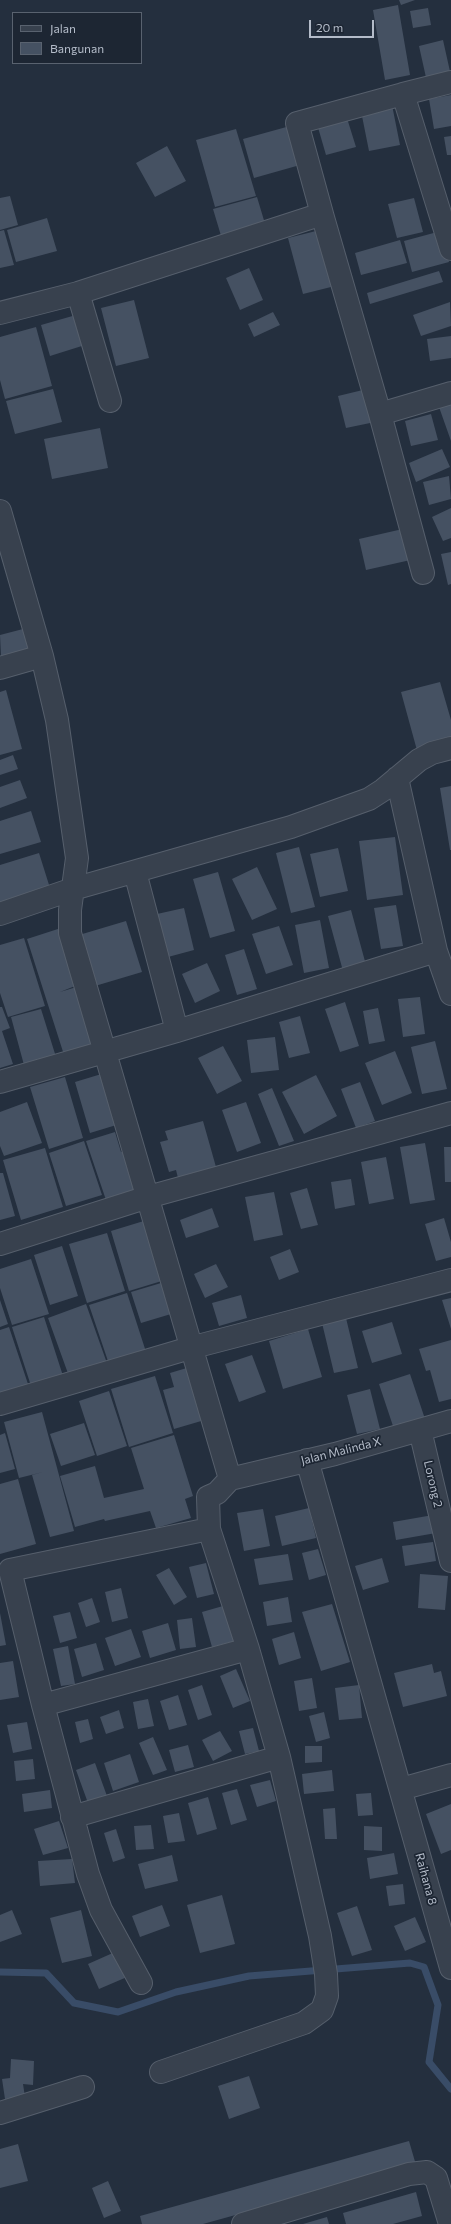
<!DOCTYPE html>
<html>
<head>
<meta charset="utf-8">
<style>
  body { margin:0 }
  #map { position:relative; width:451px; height:2224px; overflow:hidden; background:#242f3e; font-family:Commissioner,sans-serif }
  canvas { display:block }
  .legend { position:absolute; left:12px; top:12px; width:130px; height:52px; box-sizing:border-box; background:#1d2633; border:1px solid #59626f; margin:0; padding:5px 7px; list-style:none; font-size:12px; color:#b4bcc9 }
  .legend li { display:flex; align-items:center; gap:8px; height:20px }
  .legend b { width:20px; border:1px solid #59626f }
  .scale { position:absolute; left:309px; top:20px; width:65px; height:18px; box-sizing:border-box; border:2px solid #b4bcc9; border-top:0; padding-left:5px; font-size:12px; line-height:14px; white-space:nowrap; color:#b4bcc9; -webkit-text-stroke:3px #1d2633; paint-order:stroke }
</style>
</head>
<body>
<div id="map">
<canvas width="451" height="2224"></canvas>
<ul class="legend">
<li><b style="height:5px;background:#38414e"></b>Jalan</li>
<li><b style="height:11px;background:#455162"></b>Bangunan</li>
</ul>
<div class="scale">20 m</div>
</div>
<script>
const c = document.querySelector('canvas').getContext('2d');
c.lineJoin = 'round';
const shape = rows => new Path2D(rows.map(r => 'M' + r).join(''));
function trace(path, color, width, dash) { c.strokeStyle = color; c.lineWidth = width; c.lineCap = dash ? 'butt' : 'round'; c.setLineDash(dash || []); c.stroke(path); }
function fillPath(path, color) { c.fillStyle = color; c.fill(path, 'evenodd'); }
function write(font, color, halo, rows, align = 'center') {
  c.font = font + ' Commissioner,sans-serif'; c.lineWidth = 3.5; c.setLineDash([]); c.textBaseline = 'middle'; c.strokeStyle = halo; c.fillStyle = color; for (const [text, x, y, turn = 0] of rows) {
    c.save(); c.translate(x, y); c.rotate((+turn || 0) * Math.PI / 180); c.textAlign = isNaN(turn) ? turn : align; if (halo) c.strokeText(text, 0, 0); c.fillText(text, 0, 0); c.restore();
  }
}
const stream = shape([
  [0,1972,46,1973,74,2003,118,2012,176,1992,249,1976,410,1963,424,1967,438,2005,429,2062,451,2089]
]);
const building = shape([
  [399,0,415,0,401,5],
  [398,5,410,75,385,80,373,10],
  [428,8,431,25,413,28,410,11],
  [443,40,451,76,427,82,419,46],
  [451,95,451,126,434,129,429,99],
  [392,105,400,145,369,151,361,111],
  [346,115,356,147,326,155,317,124],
  [290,126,300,165,254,178,243,139],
  [236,129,256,196,215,207,196,140],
  [451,136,451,155,447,155,444,137],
  [167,146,186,181,155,197,136,163],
  [10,196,18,225,0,230,0,198],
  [257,197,266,227,222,239,213,209],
  [414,198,423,232,397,238,388,204],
  [47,218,57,251,16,262,7,230],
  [4,230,14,265,0,268,0,231],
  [320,230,335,286,303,294,288,238],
  [441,231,449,262,412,272,404,241],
  [400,240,407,263,361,275,355,253],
  [249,268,263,300,240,310,226,278],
  [439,271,443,282,370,304,367,293],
  [134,300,149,358,116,366,101,308],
  [450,302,451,326,421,336,413,315],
  [273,312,280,325,254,337,248,324],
  [76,315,85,345,50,356,41,325],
  [36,327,52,386,5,399,0,380,0,337],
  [451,336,451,358,430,361,427,339],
  [53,389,62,422,15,434,6,401],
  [367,389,375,422,346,428,338,396],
  [451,403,451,441,439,407],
  [431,414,438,440,411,446,405,421],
  [100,428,108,468,52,479,44,439],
  [442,449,450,467,416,482,409,463],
  [449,476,451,499,429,505,423,482],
  [451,508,451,538,443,541,432,517],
  [407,528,415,559,366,570,359,539],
  [451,552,451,584,448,585,441,554],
  [23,629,28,649,1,656,0,635],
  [440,682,451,720,451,745,418,754,401,692],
  [6,690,22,749,0,755,0,692],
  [13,755,18,769,0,775,0,760],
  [20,780,27,798,0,808,0,787],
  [451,786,451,850,450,850,440,788],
  [31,811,41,842,0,854,0,821],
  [395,837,403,895,367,900,359,841],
  [299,847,315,907,291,913,276,853],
  [338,848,348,891,320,897,310,854],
  [39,853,50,888,0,903,0,865],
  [257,867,277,909,252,920,232,879],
  [218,872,235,931,210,938,193,879],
  [396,905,403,946,381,949,374,908],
  [184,908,194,950,168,957,157,914],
  [351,910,366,965,343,971,328,916],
  [320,920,329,968,304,973,295,925],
  [126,921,142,972,95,986,79,935],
  [279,926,293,965,266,974,252,934],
  [61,928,80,984,60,992,83,985,102,1046,65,1058,27,939],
  [24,938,45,1006,8,1017,0,993,0,945],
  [244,949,257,989,237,995,225,955],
  [207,963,220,991,195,1003,182,974],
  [420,997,425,1034,403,1037,398,999],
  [345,1002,359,1046,340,1052,325,1009],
  [0,1007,2,1007,10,1028,2,1031,13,1064,0,1068],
  [378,1008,385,1041,369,1044,363,1011],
  [41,1009,56,1057,24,1065,11,1017],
  [300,1016,310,1053,289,1058,279,1022],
  [275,1037,279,1070,251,1073,247,1040],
  [435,1041,447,1089,422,1094,411,1047],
  [223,1046,242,1081,217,1094,198,1058],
  [395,1051,412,1093,382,1105,365,1063],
  [108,1072,123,1123,90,1133,75,1082],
  [316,1075,337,1116,304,1134,282,1092],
  [65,1077,83,1138,49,1149,30,1087],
  [360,1082,375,1121,356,1128,341,1089],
  [272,1088,294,1141,279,1146,258,1094],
  [27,1102,42,1143,4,1156,0,1146,0,1112],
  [246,1102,261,1143,237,1152,222,1110],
  [203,1121,216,1167,178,1178,176,1170,169,1172,160,1142,168,1140,165,1131],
  [115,1132,121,1152,130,1149,137,1168,128,1171,134,1191,106,1200,86,1141],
  [84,1141,102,1195,66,1206,49,1153],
  [425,1143,435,1200,410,1204,400,1147],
  [444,1147,451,1147,451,1182,445,1182],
  [45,1148,63,1207,21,1220,3,1160],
  [386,1157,394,1199,369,1204,361,1162],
  [0,1173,3,1173,15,1216,0,1220],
  [351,1179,355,1205,335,1209,331,1182],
  [307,1188,318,1225,301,1229,290,1193],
  [274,1192,283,1235,254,1241,245,1197],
  [212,1208,219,1227,186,1238,180,1220],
  [444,1218,451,1242,451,1257,436,1261,425,1224],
  [147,1220,165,1280,129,1291,111,1231],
  [107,1233,125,1291,87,1303,69,1244],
  [62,1246,78,1296,50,1305,34,1255],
  [290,1249,299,1272,279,1280,270,1257],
  [31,1259,49,1314,12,1325,0,1288,0,1269],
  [216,1264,228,1287,205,1298,194,1274],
  [161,1283,171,1314,141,1323,131,1292],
  [127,1293,147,1355,110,1367,89,1305],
  [241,1295,247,1318,219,1326,212,1303],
  [451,1298,451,1329,442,1300],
  [0,1300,8,1324,0,1327],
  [86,1304,108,1366,70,1379,48,1318],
  [44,1317,64,1379,32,1389,12,1327],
  [346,1318,358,1368,334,1373,322,1323],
  [392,1322,402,1354,372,1363,362,1331],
  [9,1327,28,1384,0,1393,0,1330],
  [308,1329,322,1377,283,1389,269,1341],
  [451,1340,451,1399,439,1402,430,1370,426,1371,419,1349],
  [252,1355,266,1392,239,1402,225,1364],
  [190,1367,208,1419,174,1429,163,1390,174,1387,170,1373],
  [410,1374,427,1425,396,1435,379,1384],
  [155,1376,173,1433,129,1447,111,1389],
  [370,1389,380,1429,357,1434,347,1395],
  [109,1391,127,1446,97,1456,79,1401],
  [42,1412,74,1531,50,1537,32,1475,43,1472,19,1478,4,1422],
  [84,1423,95,1455,61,1466,50,1434],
  [5,1433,15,1469,0,1473,0,1435],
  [174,1435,193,1496,185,1499,191,1518,156,1528,150,1511,105,1521,104,1519,75,1527,60,1476,95,1466,104,1498,144,1489,131,1448],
  [18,1479,36,1544,0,1554,0,1484],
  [309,1508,316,1538,282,1546,275,1516],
  [263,1509,270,1546,244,1551,237,1513],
  [433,1515,436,1533,396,1540,393,1522],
  [433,1542,436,1561,405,1566,402,1546],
  [318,1549,326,1575,309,1580,302,1553],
  [288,1554,293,1580,259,1585,254,1559],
  [382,1558,389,1582,363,1590,355,1566],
  [206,1563,214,1594,197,1598,189,1567],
  [169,1568,187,1597,174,1605,156,1575],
  [420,1574,448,1576,445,1610,418,1608],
  [121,1588,128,1618,112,1622,105,1592],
  [288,1597,292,1622,267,1626,263,1602],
  [92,1598,100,1622,86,1627,78,1603],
  [230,1604,241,1639,212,1647,202,1612],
  [332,1604,350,1662,321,1671,302,1612],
  [70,1612,77,1638,60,1643,53,1616],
  [0,1613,6,1645,0,1646],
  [192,1618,196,1647,180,1649,177,1620],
  [168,1623,176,1650,150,1658,142,1631],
  [131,1629,141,1657,115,1666,105,1638],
  [294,1632,301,1658,279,1665,272,1639],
  [96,1643,104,1670,82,1677,74,1649],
  [68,1646,75,1684,61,1686,53,1649],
  [13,1661,19,1697,0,1700,0,1663],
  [432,1664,434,1673,441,1671,447,1696,403,1707,394,1673],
  [236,1669,250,1701,233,1708,220,1676],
  [312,1678,317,1708,299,1711,294,1681],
  [202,1685,212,1715,198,1720,188,1690],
  [359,1685,362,1718,339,1720,335,1688],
  [178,1695,187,1725,169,1730,160,1701],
  [148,1699,154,1726,138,1729,133,1702],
  [119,1710,124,1728,106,1734,100,1717],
  [324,1712,330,1738,316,1742,309,1716],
  [88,1719,93,1739,80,1743,75,1722],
  [27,1722,32,1749,13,1753,7,1725],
  [253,1728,259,1751,245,1754,239,1731],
  [220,1731,232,1751,213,1761,202,1740],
  [153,1737,167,1770,153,1775,139,1743],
  [188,1745,194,1767,175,1772,169,1750],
  [305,1746,322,1746,322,1762,305,1763],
  [130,1754,139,1782,113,1791,104,1763],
  [33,1759,35,1779,16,1781,14,1761],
  [95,1763,107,1796,88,1803,76,1770],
  [332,1770,334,1791,304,1794,302,1774],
  [270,1780,276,1801,257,1807,250,1785],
  [237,1789,247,1820,231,1825,222,1793],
  [50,1790,52,1808,24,1812,22,1794],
  [371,1793,373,1815,358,1816,356,1794],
  [208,1797,217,1829,197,1835,188,1803],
  [451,1804,451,1850,441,1854,426,1814],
  [335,1808,337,1839,325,1839,323,1809],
  [179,1813,185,1841,168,1843,163,1816],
  [59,1821,68,1848,43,1855,34,1829],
  [151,1825,154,1849,136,1850,134,1826],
  [364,1826,382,1827,382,1851,364,1850],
  [116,1829,125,1858,113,1862,104,1833],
  [394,1853,398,1874,370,1879,367,1858],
  [172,1855,178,1881,145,1889,138,1864],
  [72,1859,75,1883,40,1886,38,1861],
  [403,1884,405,1904,389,1906,386,1886],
  [222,1895,235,1944,200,1953,187,1905],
  [162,1905,170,1926,140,1937,132,1916],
  [357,1906,372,1950,352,1956,337,1913],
  [12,1910,22,1934,0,1942,0,1915],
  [81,1910,92,1956,62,1963,50,1918],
  [415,1917,426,1942,405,1951,394,1926],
  [115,1952,127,1977,99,1989,88,1964],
  [11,2059,34,2061,33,2085,23,2084,25,2097,5,2099,2,2079,10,2078],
  [249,2076,260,2108,229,2119,218,2086],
  [409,2141,416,2165,203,2224,142,2224,140,2216],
  [18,2144,28,2181,0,2188,0,2149],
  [108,2181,121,2211,104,2218,92,2188],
  [416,2192,422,2216,393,2224,346,2224,343,2213],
  [327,2217,329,2224,303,2224]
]);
const minor = shape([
  [451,82,403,94,451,249],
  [322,214,380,414,423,573],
  [78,293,110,401],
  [0,313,78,293,322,214,297,123,403,94],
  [380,414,451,393],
  [0,511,42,656,57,720,77,858,70,910,70,933,230,1479],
  [0,668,42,656],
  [397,778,436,951,451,994],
  [135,872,177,1031],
  [0,914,73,889,291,827,369,799,383,790,419,760,432,753,451,748],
  [0,1082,177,1031,436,951],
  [0,1244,148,1197,451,1113],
  [0,1404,190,1348,451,1280],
  [420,1430,451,1561],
  [307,1460,451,1968],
  [230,1479,335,1454,451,1421],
  [43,1705,248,1649],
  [401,1789,451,1775],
  [72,1817,279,1757],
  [141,1983,101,1910,88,1874,43,1705,10,1570,209,1529,208,1497,217,1493,230,1479],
  [161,2072,304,2023,322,2010,327,1996,326,1974,320,1936,279,1757,248,1649,209,1529],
  [0,2113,83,2087],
  [243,2224,409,2174,427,2172,436,2178,450,2224]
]);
const streetNames = [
  ["Jalan Malinda X",341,1451,-14],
  ["Lorong 2",433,1484,77],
  ["Raihana 8",426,1879,75]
];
trace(stream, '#394c67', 7);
fillPath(building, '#455162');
trace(minor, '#565f6c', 24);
trace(minor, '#38414e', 22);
write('12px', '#b4bcc9', '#1d2633', streetNames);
</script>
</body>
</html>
